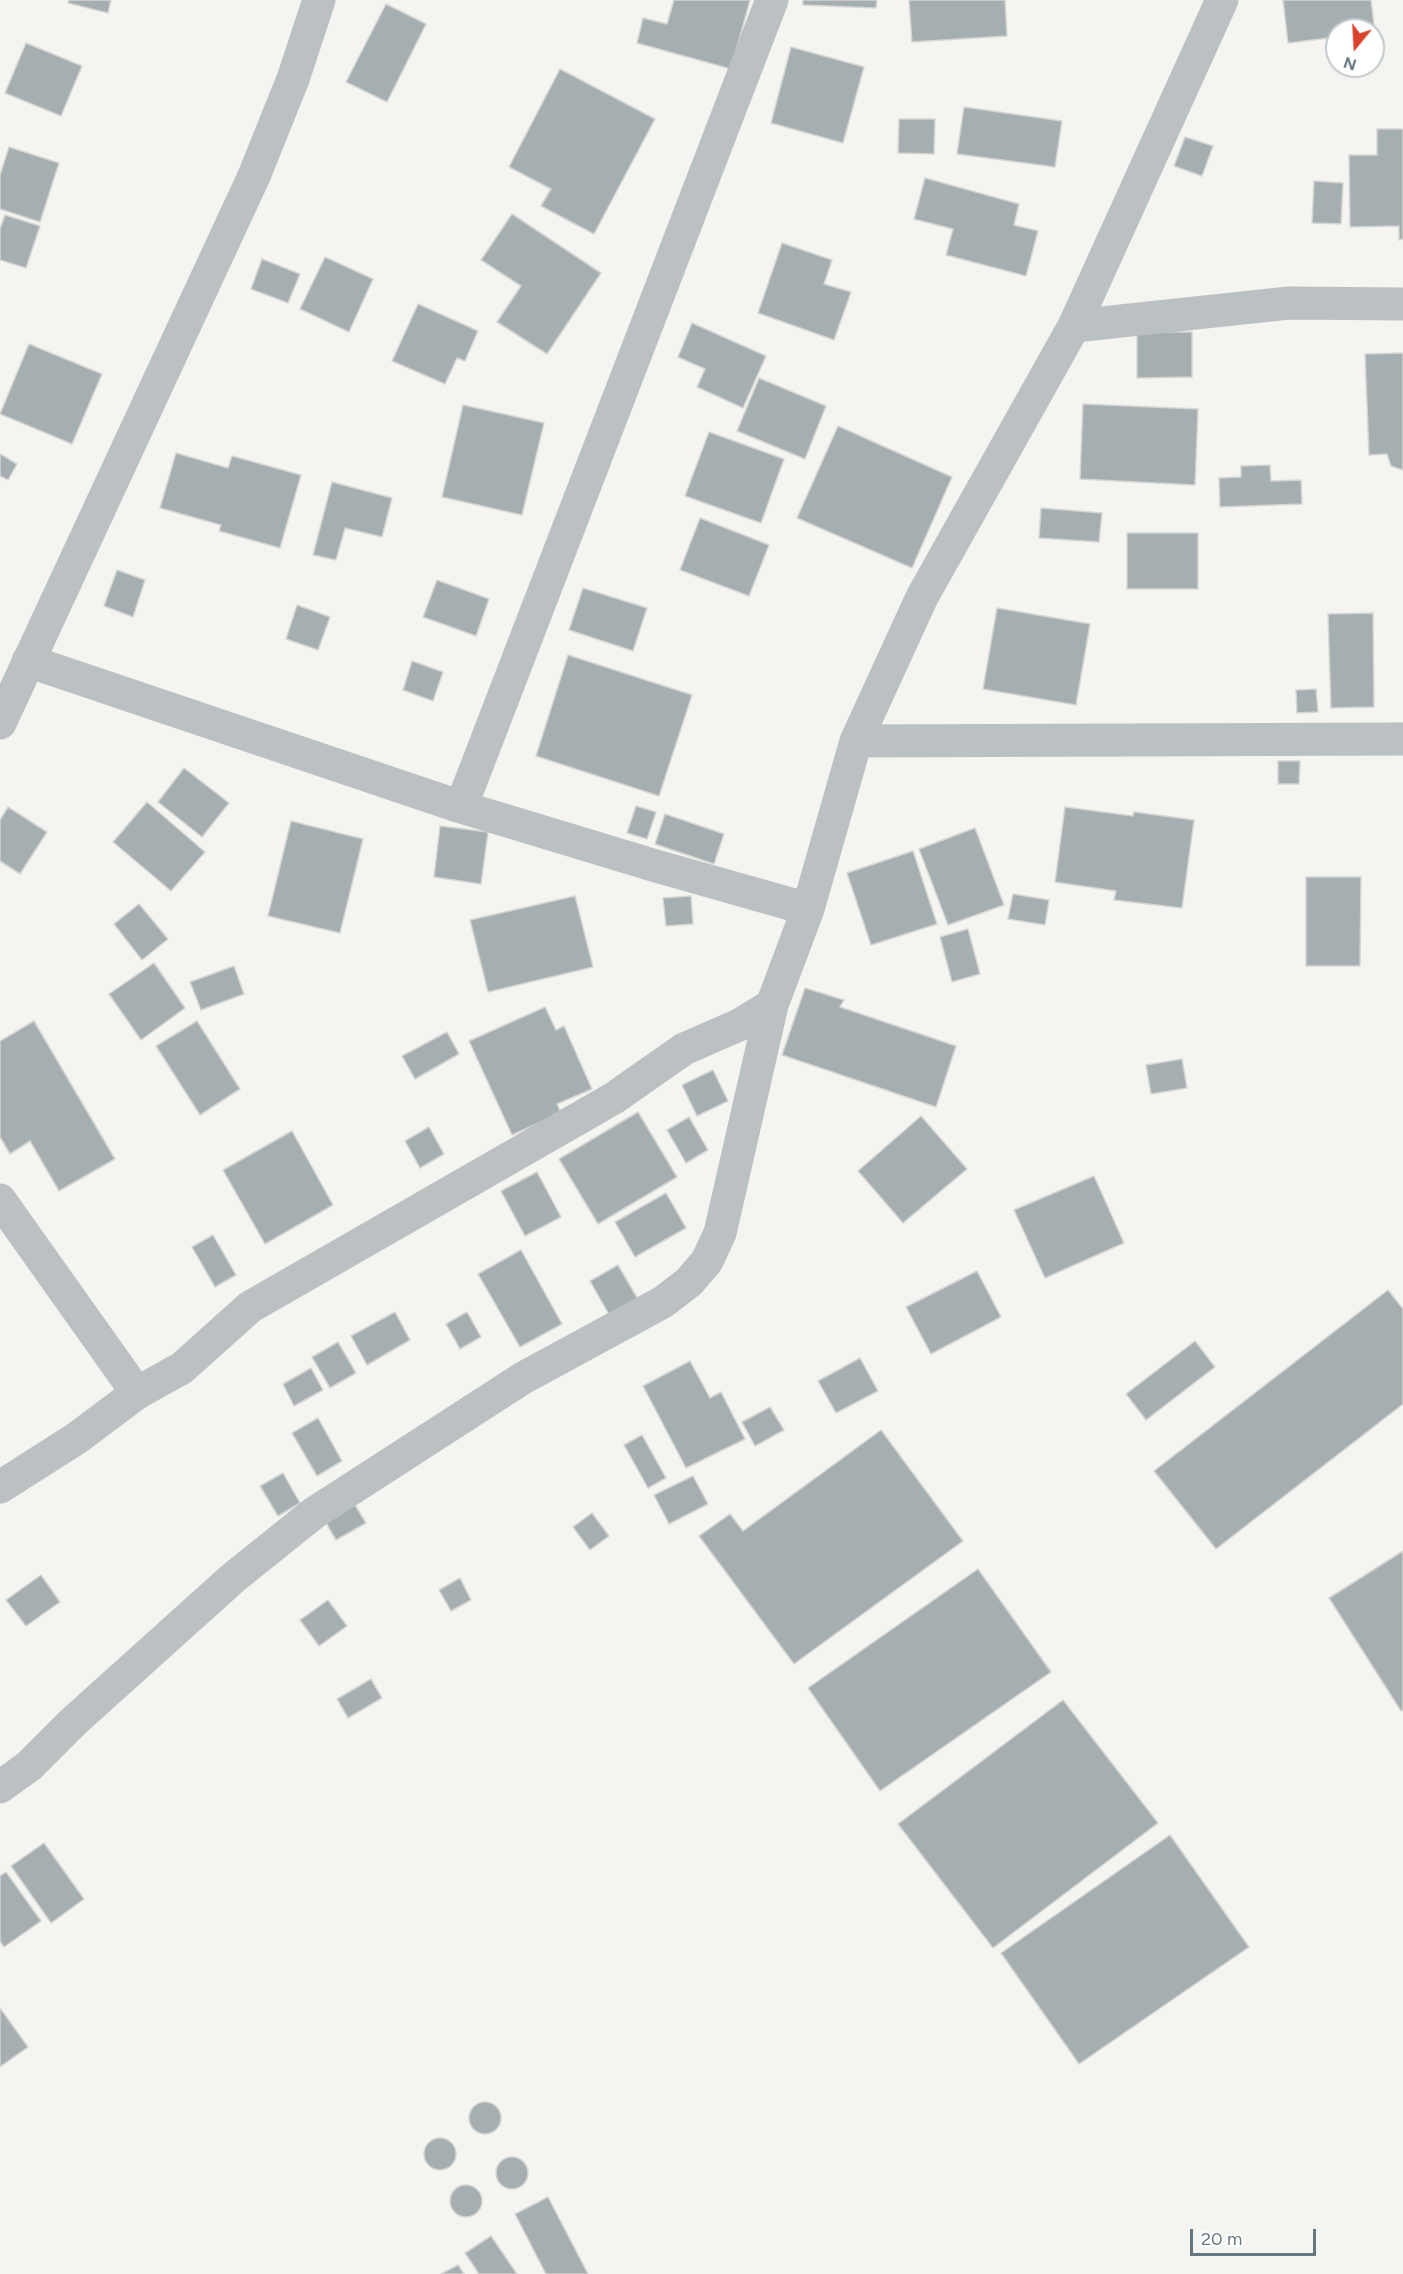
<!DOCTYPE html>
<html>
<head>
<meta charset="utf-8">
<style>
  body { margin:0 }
  #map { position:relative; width:1403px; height:2274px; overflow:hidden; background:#f4f4f0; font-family:Figtree,sans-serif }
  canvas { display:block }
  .north { position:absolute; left:1325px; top:18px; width:60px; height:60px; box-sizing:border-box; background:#fff; border:2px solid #c1c9cc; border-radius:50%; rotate:198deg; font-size:16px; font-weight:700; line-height:24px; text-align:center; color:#657780 }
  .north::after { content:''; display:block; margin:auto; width:21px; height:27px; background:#da422b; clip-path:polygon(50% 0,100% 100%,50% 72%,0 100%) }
  .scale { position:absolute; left:1190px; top:2229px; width:126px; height:27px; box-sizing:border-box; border:3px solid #657780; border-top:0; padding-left:8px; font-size:18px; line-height:21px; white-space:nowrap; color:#657780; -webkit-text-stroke:4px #fff; paint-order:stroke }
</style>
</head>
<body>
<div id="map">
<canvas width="1403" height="2274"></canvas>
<div class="north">N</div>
<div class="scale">20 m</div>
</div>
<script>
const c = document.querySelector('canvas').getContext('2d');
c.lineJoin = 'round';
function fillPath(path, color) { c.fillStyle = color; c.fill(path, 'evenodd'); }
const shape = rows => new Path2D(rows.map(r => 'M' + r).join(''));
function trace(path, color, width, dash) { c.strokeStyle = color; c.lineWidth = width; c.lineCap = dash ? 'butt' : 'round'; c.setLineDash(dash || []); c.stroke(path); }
const building = shape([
  [69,0,111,0,108,13,68,3,69,0],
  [674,0,750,0,731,69,637,43,643,18,667,24,674,0],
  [803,0,877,0,876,8,803,5,803,0],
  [909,0,1005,0,1007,36,912,42,909,0],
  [1283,0,1371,0,1375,33,1373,33,1373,30,1337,30,1337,37,1288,43,1283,0],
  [386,4,426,24,387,102,346,82,386,4],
  [26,43,82,66,61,116,5,93,26,43],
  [791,47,864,67,843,143,771,123,791,47],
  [560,69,655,119,594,234,541,206,551,189,509,167,560,69],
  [964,107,1062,121,1055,167,957,154,964,107],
  [899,119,935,119,934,154,898,153,899,119],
  [1377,129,1403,129,1403,239,1399,240,1399,226,1350,227,1349,155,1377,155,1377,129],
  [1185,137,1213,146,1202,176,1174,166,1185,137],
  [9,147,59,163,40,222,0,209,0,175,9,147],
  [925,178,1019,204,1014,225,1038,231,1026,276,946,255,953,229,914,219,925,178],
  [1314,181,1343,183,1341,224,1312,223,1314,181],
  [512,214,601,273,547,354,497,322,521,286,481,260,512,214],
  [5,215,40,226,26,268,0,260,0,229,5,215],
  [782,243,832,260,824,284,851,292,834,340,758,313,782,243],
  [325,257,373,279,349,332,300,309,325,257],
  [262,259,300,274,288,303,251,289,262,259],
  [418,304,478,331,465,361,457,358,445,384,392,361,418,304],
  [692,323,766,356,743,408,697,387,705,369,678,357,692,323],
  [1137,332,1192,332,1192,377,1137,378,1137,332],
  [29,344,102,374,72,444,0,414,29,344],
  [1403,353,1403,470,1391,466,1387,454,1369,455,1365,354,1403,353],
  [759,378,826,406,805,459,737,431,759,378],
  [1083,404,1198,409,1195,485,1080,479,1083,404],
  [463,405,544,423,522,515,442,497,463,405],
  [838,426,952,477,912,568,797,518,838,426],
  [709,432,784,459,761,523,685,496,709,432],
  [176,453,228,468,232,456,301,475,280,548,219,531,221,525,160,508,176,453],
  [0,454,17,464,8,480,0,476,0,454],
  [1270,465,1271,481,1301,480,1302,504,1220,507,1219,478,1241,477,1241,466,1270,465],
  [332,482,392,498,382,537,345,528,336,560,313,555,332,482],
  [1041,508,1102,513,1099,542,1039,538,1041,508],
  [700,518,769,545,749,596,680,570,700,518],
  [1127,533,1198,533,1198,589,1127,589,1127,533],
  [117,570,145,580,133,617,104,606,117,570],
  [437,580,489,599,476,636,423,617,437,580],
  [583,588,647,608,633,651,569,630,583,588],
  [297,605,330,617,318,650,286,639,297,605],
  [997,608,1090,624,1076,705,983,689,997,608],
  [1373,613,1374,707,1331,708,1328,614,1373,613],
  [568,655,692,695,659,796,536,756,568,655],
  [412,661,443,672,433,701,403,690,412,661],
  [1316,689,1318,712,1297,713,1296,690,1316,689],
  [1278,761,1300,761,1299,784,1278,784,1278,761],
  [184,768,229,803,202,837,158,802,184,768],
  [147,802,205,852,171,891,113,842,147,802],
  [636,806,656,812,647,839,627,833,636,806],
  [8,807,47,832,20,874,0,861,0,820,8,807],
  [1065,807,1133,816,1134,812,1194,820,1182,908,1114,900,1116,891,1055,882,1065,807],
  [665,814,724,834,714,864,655,844,665,814],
  [291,821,363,839,340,933,268,916,291,821],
  [440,826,488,832,481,884,434,877,440,826],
  [975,828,1004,905,948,925,919,849,975,828],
  [913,851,937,924,871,945,847,873,913,851],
  [1306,877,1361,877,1360,966,1306,966,1306,877],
  [1013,894,1049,900,1045,925,1008,919,1013,894],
  [575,896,593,967,488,992,470,920,575,896],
  [691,896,693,924,666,926,663,898,691,896],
  [139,904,168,939,142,960,114,924,139,904],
  [968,929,980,974,952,982,940,937,968,929],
  [154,963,185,1008,141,1040,109,994,154,963],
  [234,966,244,994,201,1010,190,982,234,966],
  [805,988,844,1000,840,1007,956,1046,936,1107,782,1055,805,988],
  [545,1007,556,1030,564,1026,592,1089,557,1104,561,1113,512,1135,469,1041,545,1007],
  [34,1021,115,1159,59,1191,30,1141,10,1154,0,1137,0,1041,34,1021],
  [197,1021,240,1089,200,1115,156,1046,197,1021],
  [447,1032,459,1054,415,1079,402,1056,447,1032],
  [1182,1059,1187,1088,1151,1094,1146,1065,1182,1059],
  [713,1070,728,1101,697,1116,682,1085,713,1070],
  [638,1112,677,1177,598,1224,559,1159,638,1112],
  [921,1116,967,1169,903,1223,858,1171,921,1116],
  [689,1117,708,1150,686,1163,667,1130,689,1117],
  [429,1127,444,1154,420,1168,405,1141,429,1127],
  [292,1131,333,1205,265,1244,223,1170,292,1131],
  [537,1172,561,1217,525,1236,501,1191,537,1172],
  [1094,1176,1124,1243,1045,1278,1014,1210,1094,1176],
  [666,1193,686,1228,635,1257,615,1222,666,1193],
  [213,1235,236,1275,215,1287,192,1247,213,1235],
  [521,1250,562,1324,520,1347,478,1274,521,1250],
  [618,1265,639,1301,611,1318,590,1281,618,1265],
  [977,1271,1001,1317,931,1354,906,1307,977,1271],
  [1388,1290,1403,1309,1403,1404,1216,1549,1154,1471,1388,1290],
  [395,1312,410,1340,367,1365,351,1336,395,1312],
  [467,1312,481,1337,460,1349,446,1324,467,1312],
  [1195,1341,1215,1367,1146,1420,1126,1394,1195,1341],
  [338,1342,356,1373,330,1388,312,1357,338,1342],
  [860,1358,878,1391,836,1413,818,1381,860,1358],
  [690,1361,710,1398,721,1392,745,1439,686,1468,643,1386,690,1361],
  [311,1368,323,1390,294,1406,283,1384,311,1368],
  [770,1407,784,1430,755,1446,742,1422,770,1407],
  [318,1418,342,1461,317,1476,292,1433,318,1418],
  [881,1430,963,1541,794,1664,699,1536,730,1514,743,1531,881,1430],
  [642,1435,666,1478,648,1488,624,1445,642,1435],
  [283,1473,300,1503,278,1516,260,1486,283,1473],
  [693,1476,708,1504,669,1524,654,1495,693,1476],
  [355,1505,366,1523,336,1540,325,1521,355,1505],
  [592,1513,609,1536,590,1550,573,1527,592,1513],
  [1403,1551,1403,1710,1401,1711,1329,1598,1403,1551],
  [978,1569,1051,1672,880,1791,808,1688,978,1569],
  [41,1575,60,1602,26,1626,6,1600,41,1575],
  [460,1578,471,1600,451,1611,439,1590,460,1578],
  [328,1600,347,1626,319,1646,300,1620,328,1600],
  [371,1679,382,1698,348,1718,337,1699,371,1679],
  [1063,1700,1158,1823,993,1948,898,1824,1063,1700],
  [1170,1835,1249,1947,1079,2064,1001,1953,1170,1835],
  [44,1843,84,1899,51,1923,11,1866,44,1843],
  [6,1872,41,1921,4,1947,0,1941,0,1876,6,1872],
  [0,2008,28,2047,0,2067,0,2008],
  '469 2118a16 16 0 1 1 32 0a16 16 0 1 1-32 0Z',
  '424 2154a16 16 0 1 1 32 0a16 16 0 1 1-32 0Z',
  '496 2173a16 16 0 1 1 32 0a16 16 0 1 1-32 0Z',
  '450 2201a16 16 0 1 1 32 0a16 16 0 1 1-32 0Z',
  [548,2197,588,2274,546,2274,515,2214,548,2197],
  [491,2236,517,2274,479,2274,465,2253,491,2236],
  [458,2265,464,2274,441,2274,458,2265]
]);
const minor = shape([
  [1074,326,1289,303,1403,304],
  [28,661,461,807,656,866,808,909],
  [0,723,254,176,293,79,319,0],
  [856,741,1403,739],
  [461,807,772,0],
  [0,1200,137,1393],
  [0,1487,77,1438,137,1393,182,1368,250,1307,614,1098,684,1049,739,1025,772,1005],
  [0,1787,29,1766,72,1723,233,1578,314,1513,523,1378,663,1302,689,1282,707,1261,720,1233,772,1005,808,909,856,741,922,597,1074,326,1222,0]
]);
fillPath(building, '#a5aeb1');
trace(building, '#d5d5d3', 1.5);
trace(minor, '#bbc0c2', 33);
</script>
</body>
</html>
